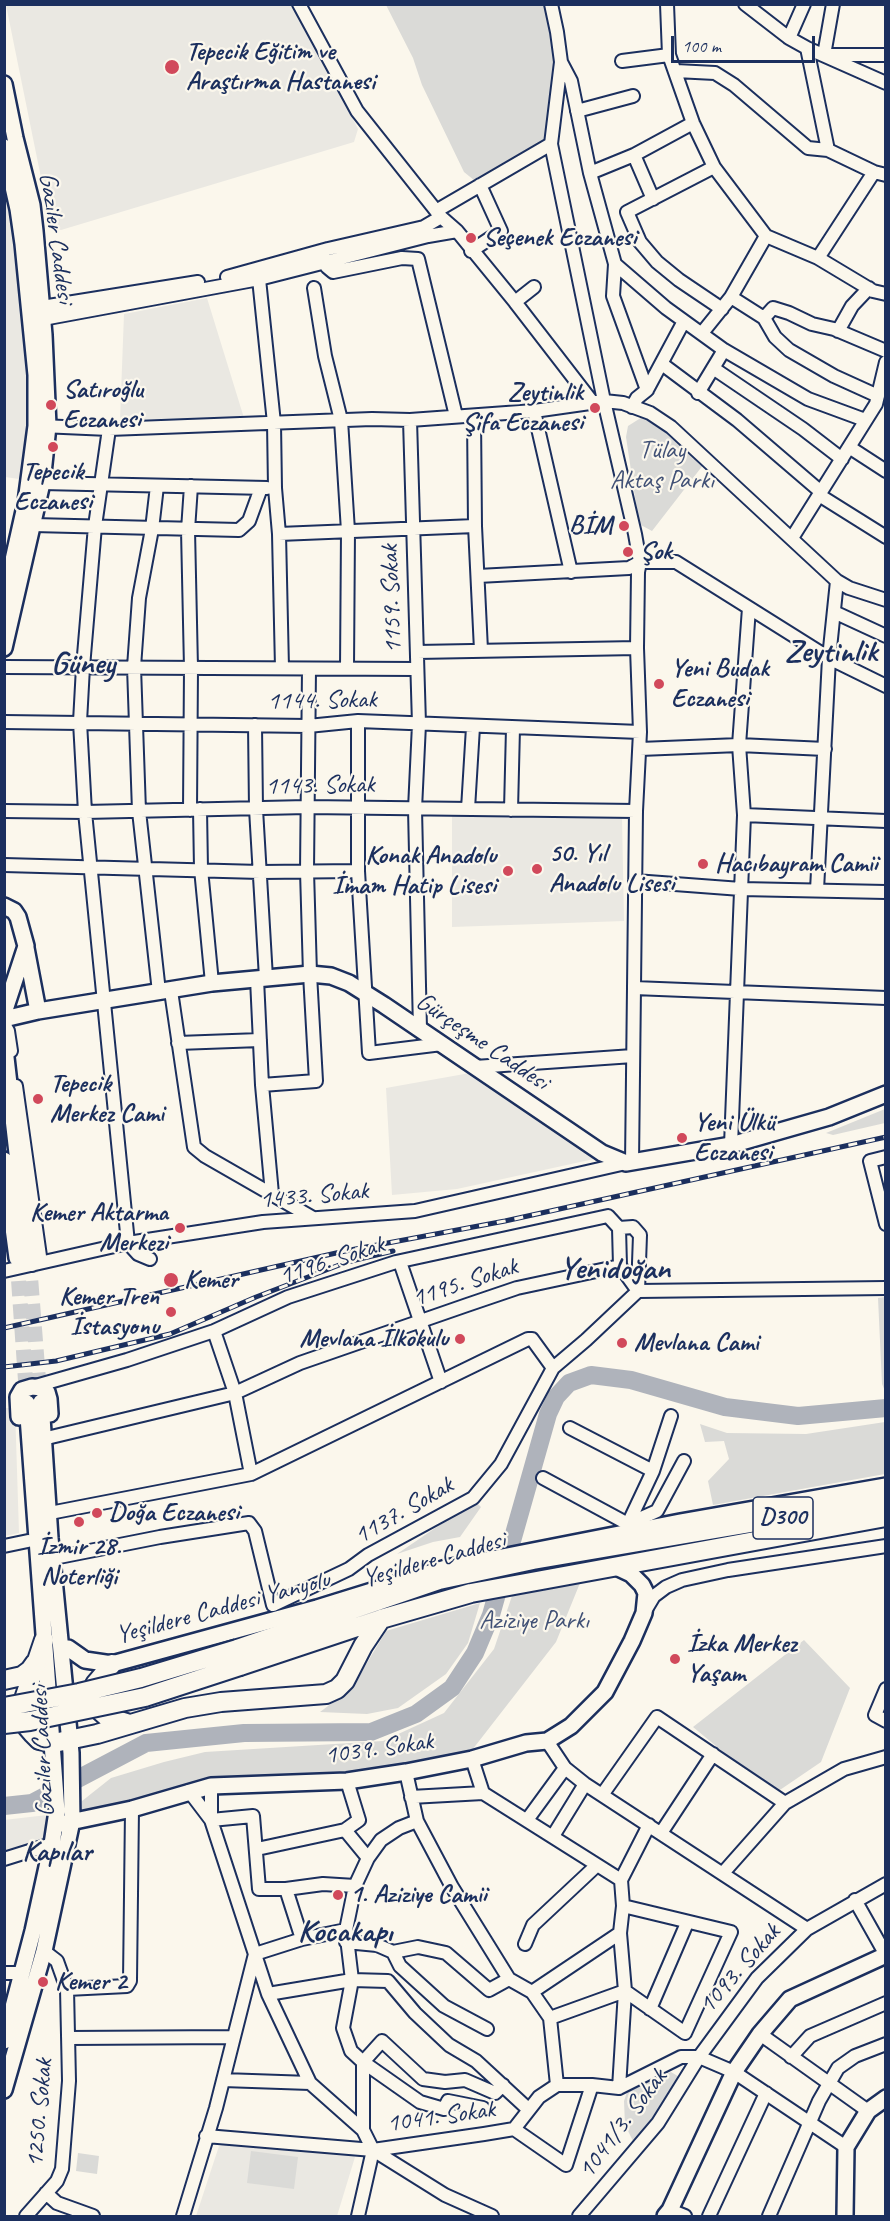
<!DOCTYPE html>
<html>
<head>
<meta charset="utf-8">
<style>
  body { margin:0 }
  #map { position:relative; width:890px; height:2221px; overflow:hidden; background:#fbf7ec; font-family:Caveat,sans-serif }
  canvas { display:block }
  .frame { position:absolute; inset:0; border:6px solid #1b2f5e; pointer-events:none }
  .scale { position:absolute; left:671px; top:36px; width:144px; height:27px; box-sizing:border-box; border:3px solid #1b2f5e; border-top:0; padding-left:8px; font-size:18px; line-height:21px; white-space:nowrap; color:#1b2f5e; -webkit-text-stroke:4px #fbf7ec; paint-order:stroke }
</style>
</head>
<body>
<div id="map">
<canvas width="890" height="2221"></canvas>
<div class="frame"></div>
<div class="scale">100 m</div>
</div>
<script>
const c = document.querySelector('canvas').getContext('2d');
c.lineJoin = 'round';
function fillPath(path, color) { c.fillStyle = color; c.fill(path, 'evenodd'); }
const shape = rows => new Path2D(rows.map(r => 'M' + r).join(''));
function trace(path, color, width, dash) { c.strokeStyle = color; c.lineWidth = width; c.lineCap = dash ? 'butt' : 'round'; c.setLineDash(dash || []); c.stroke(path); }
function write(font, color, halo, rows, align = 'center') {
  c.font = font + ' Caveat,sans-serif'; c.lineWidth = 4.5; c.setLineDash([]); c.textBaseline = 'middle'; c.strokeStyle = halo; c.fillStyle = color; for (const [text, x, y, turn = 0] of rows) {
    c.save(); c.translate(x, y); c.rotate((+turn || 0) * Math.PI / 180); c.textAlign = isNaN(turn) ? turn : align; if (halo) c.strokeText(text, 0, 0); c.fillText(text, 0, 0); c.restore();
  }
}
const built = shape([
  [6,5,295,5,358,129,354,142,61,230,51,227],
  [4,182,20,298,27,375,26,480,5,477],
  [207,298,244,418,120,420,124,314],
  [452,816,622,817,624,921,452,927],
  [470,1073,594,1159,457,1189,392,1195,386,1088],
  [5,1408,15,1408,19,1533,5,1536],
  [47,1815,48,1838,5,1853,4,1820],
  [231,2143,351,2152,355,2157,337,2216,196,2216,219,2146]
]);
const green = shape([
  [386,5,551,5,557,32,551,144,480,185,464,172,422,85,413,58],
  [647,414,707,460,652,531,639,524,626,437,628,426],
  [885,1109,885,1123,833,1135,826,1133],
  [885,1297,886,1297,885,1391,882,1384,878,1298],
  [885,1422,885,1474,713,1505,708,1481,729,1459,724,1441,705,1442,700,1424,727,1433,806,1434],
  [475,1501,481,1507,460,1537,433,1542,397,1554],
  [580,1583,556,1642,469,1754,385,1769,232,1779,82,1813,82,1801,111,1778,164,1762,205,1752,383,1741,444,1713,494,1649,512,1596],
  [480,1603,468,1643,446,1674,398,1708,367,1714,320,1712,352,1688,386,1631],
  [804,1640,850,1688,821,1762,774,1794,693,1727],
  [671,2072,681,2078,634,2143,625,2125,624,2101,627,2092],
  [251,2151,298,2157,294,2189,247,2183],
  [78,2153,99,2156,97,2174,76,2171]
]);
const river = shape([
  [4,1806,32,1803,146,1743,244,1733,371,1732,416,1714,452,1688,475,1653,491,1615,548,1414,556,1397,569,1383,591,1375,631,1380,725,1407,798,1416,886,1408]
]);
const majorTunnel = shape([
  [17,1258,27,1402],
  [29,1258,40,1399]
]);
const minor = shape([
  [299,4,357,111,441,217,457,231,515,302,593,403],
  [551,4,557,32,561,62,551,144,604,401,635,534,640,562,638,572,637,648,640,732,636,811,632,1163],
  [667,4,669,55,693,123,714,167,766,236,818,258,873,291,886,294],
  [745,4,789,38,807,48,886,83],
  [833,4,824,55,886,55],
  [789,38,804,4],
  [807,48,828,150,874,172,886,175],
  [622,61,669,55],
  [561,62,571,81,590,173,615,264,666,308,724,350,808,399,865,420],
  [676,71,715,73,734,85,808,148,828,150],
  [577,111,633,96],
  [634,155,653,199],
  [714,167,627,212,640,242,657,262,679,280,722,309],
  [590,173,634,155,693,123],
  [436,211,551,144],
  [471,251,501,231,480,185],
  [818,258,874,172],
  [327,261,327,267,333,272,402,258,418,259,456,416],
  [615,264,613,296,647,390,637,398,632,407],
  [227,277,328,249,424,227,441,217],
  [259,279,274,423,275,488,279,534,282,668],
  [314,288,325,356,341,420,348,531,347,668],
  [731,297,764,318,773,308,789,313,812,324,834,329,886,351],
  [515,302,534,287],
  [42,307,198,282],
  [764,318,775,337,789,350,834,376,878,396],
  [43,319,259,279,428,236,457,231],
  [838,331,852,306,869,288],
  [702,333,731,297,766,236],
  [662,364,737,420,821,492],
  [713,368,803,429,842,459],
  [647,390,684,321],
  [698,393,724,350],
  [534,411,571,572],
  [474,416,475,526,481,650],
  [410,420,419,724,415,809,420,1029],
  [41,426,109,429,372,419,410,420,534,411,604,401,623,403,650,413,671,427,837,581,849,588,886,600],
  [109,429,95,526,83,667,80,722,85,812,128,1243,138,1254,150,1259],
  [849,447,886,471],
  [42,483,267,488],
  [157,486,152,529,139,598,134,667,139,811,159,992],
  [819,495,886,537],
  [33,525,239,530,249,521,261,488],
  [279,534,475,526],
  [792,538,876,404,886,362],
  [478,576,629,568,640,562,676,562,829,658,886,686],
  [834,612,886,636],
  [417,652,637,648],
  [4,667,417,669],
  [358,721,358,871,369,1053,442,1044],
  [4,722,308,726,358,721,640,732],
  [255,725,256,809,266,978],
  [640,749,739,745,825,749],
  [200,809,201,869,212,983],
  [468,809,473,727],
  [190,810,191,668,188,530,191,486],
  [511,810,513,728],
  [4,811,85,812,307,807,636,811],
  [744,815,886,821],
  [4,865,260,872,358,871],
  [635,881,741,889,886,892],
  [817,890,829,658,837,581],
  [257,979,262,1085,272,1194],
  [634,988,886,998],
  [171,991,194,1147,205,1156,313,1218],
  [4,1024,8,1031,11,1051],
  [178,1043,260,1040],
  [475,1067,633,1056],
  [262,1085,316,1081,310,974,307,871,309,669],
  [16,1086,40,1256,39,1261,32,1265],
  [731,1145,744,815,739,745,749,608],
  [886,1157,870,1161,886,1224],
  [619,1228,633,1227,640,1235,638,1291,886,1288],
  [400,1262,441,1382],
  [4,1271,128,1243,263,1222,415,1211,626,1163],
  [214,1331,235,1393,251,1474],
  [32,1387,127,1360,214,1331,288,1297,396,1262,608,1216,619,1228],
  [570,1428,653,1471],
  [51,1437,235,1393,300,1363,467,1305,517,1288,620,1266],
  [543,1478,628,1524],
  [55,1512,251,1474,528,1339,532,1339,553,1368],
  [628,1524,653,1471,671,1416],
  [628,1524,657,1511,684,1461],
  [4,1546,28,1541],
  [59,1557,160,1537,249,1523,255,1531,273,1605,349,1569,368,1555,473,1498,501,1464,553,1368,586,1340,638,1291,620,1266,619,1228],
  [645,1611,654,1596,666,1587,682,1580,728,1570,886,1546],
  [886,1689,875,1715,886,1721],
  [547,1741,565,1768,585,1784,807,1929],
  [472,1759,483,1793],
  [406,1772,417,1821,452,1887,509,1979,532,1992,550,2018,557,2085],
  [211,1786,211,1820,268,1994,310,2083,363,2130,373,2150,358,2216],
  [189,1791,211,1820],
  [602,1795,657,1717,785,1803],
  [411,1797,483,1793,621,1880],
  [211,1820,253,1816,259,1889,286,1889,323,1884,355,1886],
  [527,1820,565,1768],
  [345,1830,368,1858],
  [661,1833,713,1754],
  [553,1836,585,1784],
  [257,1849,345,1830,359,1820,347,1781],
  [4,1859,52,1844],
  [723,1873,785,1803,844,1769,886,1757],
  [286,1889,302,1939],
  [855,1900,886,1955],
  [346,1942,377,1945,393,1952,418,1947,446,1953,489,1990,509,1979],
  [525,1944,533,1925,596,1866],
  [393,1952,400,1966,444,2006,487,2029],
  [4,1973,22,1973],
  [67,1989,127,1986,130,1981,132,1809],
  [532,1992,620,1933],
  [268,1994,352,1980,388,1981,415,2013,449,2045,476,2061,528,2109],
  [650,2009,687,1923],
  [550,2018,625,1991,685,2033,731,1932,623,1906],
  [760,2034,868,2111],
  [69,2038,233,2037],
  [791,2057,810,2036,886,2003],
  [223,2080,310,2083],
  [619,2088,625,1991,620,1933,623,1906,621,1880,649,1825],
  [483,2108,448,2101,444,2109,420,2102,363,2062,382,2041,423,2079,445,2082,465,2080,495,2093,503,2085],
  [514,2129,566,2165,592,2085],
  [363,2130,363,2062,351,2051,343,2028,352,1980,346,1930,355,1886,368,1858,381,1840,399,1828,417,1821],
  [206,2136,373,2150,484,2134,514,2129,539,2097,557,2085,592,2085,619,2088,681,2057,699,2057,734,2072,846,2147],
  [373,2150,445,2195,492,2216],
  [46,2193,57,2203,93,2216],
  [670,2210,685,2216],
  [26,2216,57,2181,62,2169,69,2081,67,1989,57,1961,44,1951],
  [183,2216,216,2108,255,1954,302,1939,346,1930],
  [579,2216,658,2123,699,2057,757,1978,807,1929,886,1884],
  [709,2216,766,2093],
  [769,2216,819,2101,838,2068,855,2056,886,2044]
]);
const major = shape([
  [4,84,15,138,32,205,35,231,44,335,48,426,42,483,4,648],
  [4,147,18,209,23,244,36,375,36,426,26,502,4,600],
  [4,906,14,911,18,917,26,946,4,1013],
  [38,1011,212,983,310,974,331,976,349,983,384,1005,602,1153,626,1163,731,1145,829,1117,886,1094],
  [4,1019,38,1011,26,948],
  [4,1040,29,1258],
  [4,1160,17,1258],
  [19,1417,18,1397,22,1390,32,1387,42,1388,47,1392,49,1399,50,1414],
  [68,1648,85,1660,112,1664,317,1608,446,1568,680,1522,886,1486],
  [56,1825,132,1809,211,1786,347,1781,406,1772,472,1759,526,1743,547,1741,571,1726,605,1692,632,1641,644,1613,646,1593,642,1585,631,1574,614,1566],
  [4,2041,33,1931,52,1844,57,1811,27,1403],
  [4,2090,44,1951,72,1821,71,1753,50,1538,41,1402],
  [665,2216,670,2210,734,2072,760,2034,790,1999,886,1955],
  [845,2216,846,2147,868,2111,886,2098]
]);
const highway = shape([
  [44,1640,25,1696,23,1713,27,1727,33,1734,39,1740,54,1743,97,1734,185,1708,221,1702,326,1694,337,1689,345,1681,363,1646,381,1619],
  [237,1649,439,1580,533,1560,886,1500],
  [112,1664,95,1684,95,1702,99,1710,107,1717,130,1724],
  [240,1666,381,1619,471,1593,886,1517],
  [4,1680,22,1676,30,1670,35,1663]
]);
const rail = shape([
  [4,1328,345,1251,505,1221,886,1137],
  [4,1367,56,1361,170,1334,256,1297,347,1262,393,1251]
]);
const highwayBridge = shape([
  [4,1707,79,1693,141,1678,237,1649],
  [4,1724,30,1721,145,1697,240,1666]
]);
const markers = [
  [172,67,8,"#d1495b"],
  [471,238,6,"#d1495b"],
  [51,405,6,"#d1495b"],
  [595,408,6,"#d1495b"],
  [53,447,6,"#d1495b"],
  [624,526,6,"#d1495b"],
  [628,552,6,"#d1495b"],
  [659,684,6,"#d1495b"],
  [703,864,6,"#d1495b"],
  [537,869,6,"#d1495b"],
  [508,871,6,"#d1495b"],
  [38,1099,6,"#d1495b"],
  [682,1138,6,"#d1495b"],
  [180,1228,6,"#d1495b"],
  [171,1280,8,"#d1495b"],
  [171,1312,6,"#d1495b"],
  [460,1339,6,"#d1495b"],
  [622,1343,6,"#d1495b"],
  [97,1513,6,"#d1495b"],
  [79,1522,6,"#d1495b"],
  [675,1659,6,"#d1495b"],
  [338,1895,6,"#d1495b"],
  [43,1982,6,"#d1495b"]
];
const shields = [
  [783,1518,60]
];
const shieldNames = [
  ["D300",783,1518]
];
const poiNames = [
  ["Tepecik Eğitim ve",186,52],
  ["Araştırma Hastanesi",186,82],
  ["Seçenek Eczanesi",483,238],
  ["Satıroğlu",63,390],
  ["Eczanesi",63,420],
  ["Zeytinlik",583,393,"right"],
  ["Şifa Eczanesi",583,423,"right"],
  ["Tepecik",53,472,"center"],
  ["Eczanesi",53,502,"center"],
  ["BİM",612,526,"right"],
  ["Şok",640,552],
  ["Yeni Budak",671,669],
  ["Eczanesi",671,699],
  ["50. Yıl",549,854],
  ["Anadolu Lisesi",549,884],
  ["Konak Anadolu",496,856,"right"],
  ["İmam Hatip Lisesi",496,886,"right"],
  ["Hacıbayram Camii",715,864],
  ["Tepecik",50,1084],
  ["Merkez Cami",50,1114],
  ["Yeni Ülkü",694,1123],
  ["Eczanesi",694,1153],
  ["Kemer Aktarma",168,1213,"right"],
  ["Merkezi",168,1243,"right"],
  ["Kemer",184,1280],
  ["Kemer Tren",159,1297,"right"],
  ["İstasyonu",159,1327,"right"],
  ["Mevlana İlkokulu",448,1339,"right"],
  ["Mevlana Cami",634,1343],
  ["Doğa Eczanesi",109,1513],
  ["İzmir 28.",79,1547,"center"],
  ["Noterliği",79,1577,"center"],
  ["İzka Merkez",687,1644],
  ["Yaşam",687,1674],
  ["1. Aziziye Camii",350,1895],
  ["Kemer 2",55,1982]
];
const streetNames = [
  ["Gaziler Caddesi",56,238,82],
  ["1159. Sokak",392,599,-92],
  ["1144. Sokak",322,701,-1],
  ["1143. Sokak",320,786,-1],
  ["Gürçeşme Caddesi",482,1042,34],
  ["1433. Sokak",314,1196,-5],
  ["1196. Sokak",332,1261,-18],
  ["1195. Sokak",465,1283,-18],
  ["1137. Sokak",404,1511,-30],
  ["Yeşildere Caddesi",434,1560,-16],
  ["Yeşildere Caddesi Yanyolu",223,1608,-15],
  ["1039. Sokak",379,1749,-8],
  ["Gaziler Caddesi",43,1751,-93],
  ["1093. Sokak",740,1969,-49],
  ["1250. Sokak",40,2113,-85],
  ["1041. Sokak",441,2117,-8],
  ["1041/3. Sokak",623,2124,-53]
];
const parkNames = [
  ["Tülay",662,451],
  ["Aktaş Parkı",662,481],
  ["Aziziye Parkı",534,1621]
];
const quarterNames = [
  ["Kapılar",57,1853]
];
const districtNames = [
  ["Zeytinlik",831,653],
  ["Güney",83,665],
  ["Yenidoğan",615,1270],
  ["Kocakapı",345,1933]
];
fillPath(built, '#eae8e2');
fillPath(green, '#dadad7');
trace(river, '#afb3bb', 18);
trace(majorTunnel, '#cecfd0', 15, [15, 8]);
trace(minor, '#1b2f5e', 16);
trace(major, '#1b2f5e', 20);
trace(highway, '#1b2f5e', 22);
trace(minor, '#fbf7ec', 12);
trace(major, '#fbf7ec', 15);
trace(highway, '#fbf7ec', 18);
trace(rail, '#1b2f5e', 5);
trace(rail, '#fbf7ec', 3, [9]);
trace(highwayBridge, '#1b2f5e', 22, []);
trace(highwayBridge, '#fbf7ec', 18);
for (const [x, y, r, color] of markers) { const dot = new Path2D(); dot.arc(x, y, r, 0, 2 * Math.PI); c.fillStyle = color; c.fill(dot); trace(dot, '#fbf7ec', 2); }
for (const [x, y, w] of shields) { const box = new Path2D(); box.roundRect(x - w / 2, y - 21, w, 42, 4.5); c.fillStyle = '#fbf7ec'; c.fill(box); trace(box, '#1b2f5e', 1.5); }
write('bold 24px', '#1b2f5e', null, shieldNames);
write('bold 26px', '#1b2f5e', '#fbf7ec', poiNames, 'left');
write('26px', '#1b2f5e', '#fbf7ec', streetNames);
write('26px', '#415176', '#fbf7ec', parkNames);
write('bold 28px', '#1b2f5e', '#fbf7ec', quarterNames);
write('bold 32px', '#1b2f5e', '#fbf7ec', districtNames);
</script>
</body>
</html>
